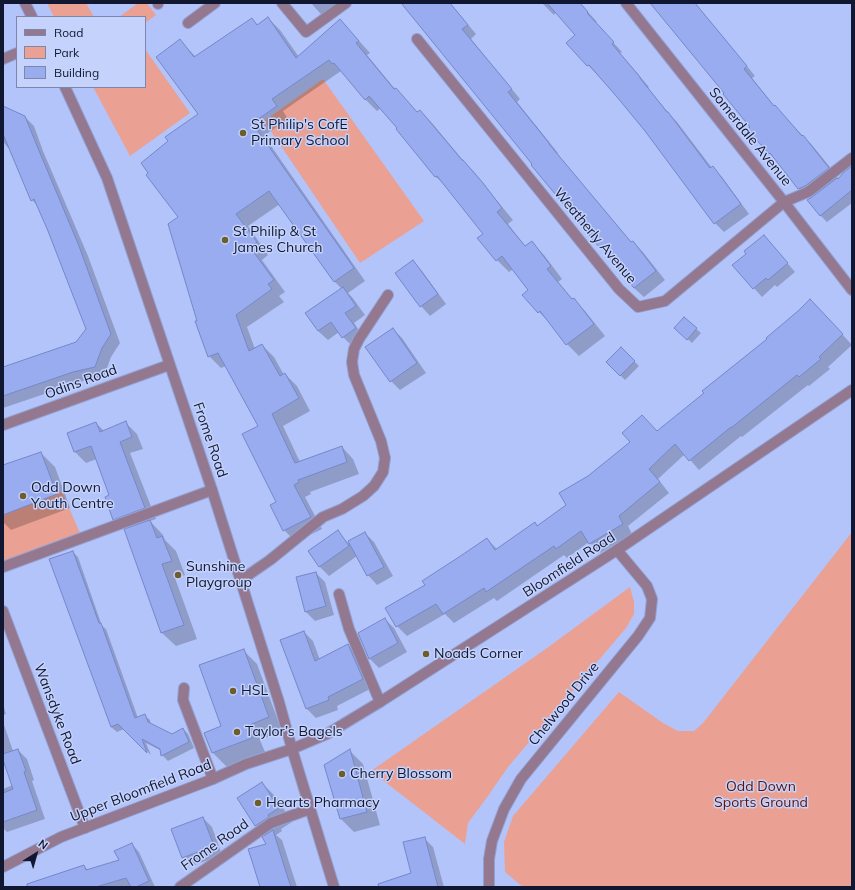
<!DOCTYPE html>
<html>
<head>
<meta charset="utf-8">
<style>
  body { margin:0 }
  #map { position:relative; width:855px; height:890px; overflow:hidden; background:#b3c4fb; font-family:Mulish,sans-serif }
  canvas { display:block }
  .frame { position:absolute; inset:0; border:4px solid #111730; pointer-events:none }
  .legend { position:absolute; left:16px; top:16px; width:130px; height:72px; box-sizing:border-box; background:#c4d2fc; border:1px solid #7c87aa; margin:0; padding:5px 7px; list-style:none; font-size:12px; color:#111730 }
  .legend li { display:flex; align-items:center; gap:8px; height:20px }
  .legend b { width:20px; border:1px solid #7c87aa }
  .north { position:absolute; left:16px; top:834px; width:40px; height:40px; -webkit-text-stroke:3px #c4d2fc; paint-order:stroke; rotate:37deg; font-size:11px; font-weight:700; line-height:16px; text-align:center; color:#111730 }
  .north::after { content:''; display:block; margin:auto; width:14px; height:18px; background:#111730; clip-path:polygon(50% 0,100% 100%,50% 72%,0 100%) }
</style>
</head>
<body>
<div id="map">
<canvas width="855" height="890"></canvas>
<div class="frame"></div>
<ul class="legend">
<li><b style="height:5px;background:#93788f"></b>Road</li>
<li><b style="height:11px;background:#eaa193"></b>Park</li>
<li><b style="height:11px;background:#98acef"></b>Building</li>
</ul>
<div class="north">N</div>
</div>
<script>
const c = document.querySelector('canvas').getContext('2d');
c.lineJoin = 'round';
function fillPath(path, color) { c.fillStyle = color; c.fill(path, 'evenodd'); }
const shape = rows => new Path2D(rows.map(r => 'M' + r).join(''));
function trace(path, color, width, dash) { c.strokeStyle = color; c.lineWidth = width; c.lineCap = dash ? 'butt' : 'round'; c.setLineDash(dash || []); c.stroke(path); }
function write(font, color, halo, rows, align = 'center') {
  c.font = font + ' Mulish,sans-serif'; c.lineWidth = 3; c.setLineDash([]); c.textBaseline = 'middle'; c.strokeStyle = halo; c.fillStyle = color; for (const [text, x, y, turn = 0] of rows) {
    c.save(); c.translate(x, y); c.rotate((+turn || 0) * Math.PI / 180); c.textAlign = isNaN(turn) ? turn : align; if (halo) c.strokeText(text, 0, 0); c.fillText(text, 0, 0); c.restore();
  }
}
const green = shape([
  [47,3,86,3,94,17,54,17],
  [138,3,147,3,156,15,145,23,145,17,119,17],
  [145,49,190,113,130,156,93,87,145,87],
  [323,79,424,221,360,263,264,121],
  [62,492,80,533,3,561,3,515],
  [852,532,852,887,523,887,505,872,504,842,513,816,619,692,663,723,678,731,694,731,703,723],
  [630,587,634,602,634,614,626,628,508,767,488,796,468,823,465,844,371,771,547,648]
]);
const shadow = shape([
  [311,3,349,3,327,21],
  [402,3,450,3,476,34,471,39,520,99,517,102,558,153,557,154,632,243,633,242,642,251,665,280,644,297,634,288,608,253,534,164],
  [542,3,580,3,597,22,595,23,622,52,620,53,649,87,648,88,671,116,677,122,712,168,713,168,722,177,749,214,724,232,715,223,646,131,623,102,588,65,577,35,556,12,554,15],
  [652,3,695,3,755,76,752,78,775,107,803,136,812,145,838,177,836,178,838,180,852,167,852,203,827,222,820,215,814,195,808,198,799,188,779,163,769,153,751,127,725,93],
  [268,18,280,30,299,57,352,33,370,53,367,55,395,89,407,101,418,113,420,111,432,123,466,164,475,173,494,197,513,220,508,224,526,247,532,243,544,255,562,279,558,282,573,300,585,311,605,336,579,356,567,344,551,324,539,312,529,290,513,269,509,272,497,260,485,234,447,187,436,177,398,129,398,128,381,108,377,111,365,99,341,71,283,111,288,119,265,135,270,142,269,143,365,281,348,293,352,297,365,315,354,323,364,338,352,346,343,337,339,332,328,340,318,331,342,289,335,282,280,204,248,226,268,255,262,260,285,292,279,296,284,302,247,327,255,349,262,345,274,357,284,375,285,374,297,386,310,411,283,426,300,462,342,447,353,459,359,474,310,492,311,494,305,497,322,529,296,542,284,530,271,505,277,502,260,427,226,366,221,368,209,356,198,321,180,217,200,114,180,41,196,57,252,19,258,25],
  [3,108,24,116,34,126,43,151,88,256,120,343,111,357,104,376,83,381,3,408,3,368,77,343,87,329,55,247,38,206,32,200,11,151,4,143,3,143],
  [764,236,772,245,795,272,777,287,775,285,762,297,733,265,747,254],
  [413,261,422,271,446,304,430,316,421,306,396,274],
  [820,310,852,345,828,367,830,369,809,386,808,385,742,437,741,436,699,470,685,454,658,479,669,493,628,526,632,534,600,553,589,542,567,558,564,555,497,601,494,598,454,623,445,614,407,636,397,626,387,608,426,586,487,539,497,549,538,527,568,506,588,477,657,432],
  [684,318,701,333,692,343,680,332],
  [393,329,402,338,426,373,400,390,391,381],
  [621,348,639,366,625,380,607,362],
  [96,423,104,431,126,423,137,434,143,449,130,453,156,519,150,521,163,535,165,540,176,551,185,575,175,578,197,639,176,646,162,633,125,530,114,519,111,496,97,459,86,463,75,452],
  [41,453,55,467,70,508,11,530,3,522,3,466],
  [338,532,348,543,365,533,374,542,393,576,377,585,368,575,357,556,329,576,320,567,309,552],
  [73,552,78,557,102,626,106,629,138,718,144,715,150,720,151,725,172,735,183,729,188,734,194,748,168,761,162,755,162,751,146,743,151,755,124,729,117,732,111,727],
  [316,573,325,582,334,615,315,621,306,612],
  [385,619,394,628,407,652,379,668,370,659,359,633],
  [304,632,313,641,320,660,348,645,357,654,372,688,337,706,338,710,316,718,307,709],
  [243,650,257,664,282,731,260,740,265,752,227,767,213,753,205,734,222,726],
  [3,704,6,714,3,715],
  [3,722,13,751,18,750,27,759,34,780,32,781,45,819,7,832,3,828,3,789,13,785,5,762,3,763],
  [349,750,363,764,380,825,354,832,341,819],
  [262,783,276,797,292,822,281,829,282,831,276,835,282,840,297,887,261,887,268,844,266,836,256,825,239,798],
  [203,818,212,827,222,855,192,866,183,857],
  [424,838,433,847,444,887,374,887,412,874],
  [132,844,139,852,155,887,132,887,131,886,128,887,30,887,84,866,89,871,120,861]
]);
const building = shape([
  [401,3,450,3,468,25,462,29,512,89,508,92,549,143,549,144,631,242,633,241,656,271,634,288,601,247,600,248,531,165,532,164,401,3],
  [547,3,580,3,588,12,587,13,614,42,612,44,640,77,640,78,667,112,668,112,710,168,713,166,741,204,714,224,645,131,617,97,589,65,587,66,566,43,575,35,547,3],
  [650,3,695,3,747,66,744,69,774,106,775,105,802,136,803,135,829,168,805,186,798,189,770,153,769,154,747,129,750,127,723,94,724,93,650,3],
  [268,17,296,58,340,19,359,41,356,43,394,89,396,88,417,112,420,110,462,160,463,160,483,183,502,208,497,212,525,246,532,241,551,266,547,269,572,299,574,298,594,324,566,345,540,311,538,313,522,295,528,290,502,256,496,261,477,238,483,234,437,176,435,177,396,129,397,128,369,96,365,100,334,63,332,64,329,60,272,99,277,106,254,122,259,130,258,131,354,268,334,282,269,191,236,214,257,242,250,247,274,280,268,284,272,289,236,315,249,351,262,344,280,376,285,373,299,398,272,414,295,463,342,446,347,462,298,480,299,482,294,485,311,517,283,531,270,505,276,502,242,434,258,426,218,353,208,357,195,321,197,321,168,224,178,217,146,175,148,173,141,163,168,141,165,137,198,114,156,57,180,39,194,57,252,18,257,25,268,17],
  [3,106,25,116,35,141,79,246,111,334,102,348,95,367,73,372,3,396,3,367,76,342,86,329,48,231,34,199,31,201,3,134,3,106],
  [852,166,852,190,820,216,807,200,812,197,837,178,838,179,844,172,852,166],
  [764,235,788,263,768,280,766,278,753,289,732,265,746,254,744,251,764,235],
  [413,260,438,294,420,307,395,273,413,260],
  [343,287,356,306,345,313,356,328,342,338,331,322,318,331,305,313,343,287],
  [810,299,843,334,819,357,821,359,799,377,797,375,731,428,731,427,689,461,675,444,649,469,660,482,619,516,623,524,589,544,581,531,556,549,554,546,486,592,484,588,443,614,436,604,396,627,385,608,425,585,422,581,462,555,487,538,495,550,535,522,537,526,566,505,559,493,588,476,630,442,622,433,642,415,657,431,704,393,702,391,767,339,766,338,798,311,810,299],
  [684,317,697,328,687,340,674,328,684,317],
  [393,328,417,363,390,382,365,347,393,328],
  [621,347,635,361,620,376,606,362,621,347],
  [126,421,132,437,120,442,145,508,113,520,105,497,109,495,91,446,74,452,67,433,96,422,100,432,126,421],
  [41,452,57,494,3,515,3,465,41,452],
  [150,520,157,538,162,536,172,561,162,564,184,625,161,633,124,529,150,520],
  [338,530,349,546,319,567,308,551,338,530],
  [365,532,384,567,367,576,348,541,365,532],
  [73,551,99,623,101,623,135,718,145,714,148,722,172,734,183,728,189,742,161,756,160,749,142,739,147,753,118,724,111,727,49,559,73,551],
  [316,572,326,606,305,612,296,577,316,572],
  [385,618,398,643,369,659,358,633,385,618],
  [304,631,315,661,348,644,363,679,328,697,329,700,306,709,280,640,304,631],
  [244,649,269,717,247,726,252,738,212,753,204,733,221,726,199,665,244,649],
  [18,749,26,771,24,772,37,810,3,822,3,793,13,789,3,760,3,754,18,749],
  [350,749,367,812,340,819,324,765,350,749],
  [262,782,279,808,268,815,269,817,255,826,237,798,262,782],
  [203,817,214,846,182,858,171,829,203,817],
  [273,830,286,872,291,887,260,887,252,861,248,849,266,844,262,837,273,830],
  [425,837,438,887,379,887,378,884,411,873,403,842,425,837],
  [132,843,149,881,136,887,131,887,126,878,96,887,27,887,27,884,84,865,86,870,119,860,114,851,132,843]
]);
const service = shape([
  [282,3,306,32,346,3],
  [188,23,215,3],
  [784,202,808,192,852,158],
  [3,567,212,490],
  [241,580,270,560,323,517,342,509,363,496,374,486,383,472,385,458,381,441,354,375,352,362,354,349,359,339,388,295],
  [339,594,349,629,380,702],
  [184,688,183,700,213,779]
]);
const minor = shape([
  [626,3,784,202,852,290],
  [158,4,158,3],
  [417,39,619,289,638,307,665,301,784,202],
  [3,59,17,53],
  [3,425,169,365],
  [3,611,85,828],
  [180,887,271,823,310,809],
  [489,887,489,859,492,841,504,809,521,779,638,636,650,618,652,599,647,586,617,550]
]);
const tertiary = shape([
  [25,3,32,17],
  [65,87,107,178,212,490,279,702,292,749,334,887],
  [3,867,61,837,213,779,246,764,292,749,327,734,380,702,617,550,852,390]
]);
const markers = [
  [243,133,4,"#6d5d2b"],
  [225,240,4,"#6d5d2b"],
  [23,496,4,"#6d5d2b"],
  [178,575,4,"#6d5d2b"],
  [426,654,4,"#6d5d2b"],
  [233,691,4,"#6d5d2b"],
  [237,732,4,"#6d5d2b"],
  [342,774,4,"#6d5d2b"],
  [258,803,4,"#6d5d2b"]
];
const poiNames = [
  ["St Philip's CofE",251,125],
  ["Primary School",251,141],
  ["St Philip & St",233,232],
  ["James Church",233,248],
  ["Odd Down",31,488],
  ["Youth Centre",31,504],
  ["Sunshine",186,567],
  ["Playgroup",186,583],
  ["Noads Corner",434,654],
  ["HSL",241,691],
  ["Taylor’s Bagels",245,732],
  ["Cherry Blossom",350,774],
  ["Hearts Pharmacy",266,803]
];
const streetNames = [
  ["Somerdale Avenue",750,137,51],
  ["Weatherly Avenue",595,236,50],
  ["Odins Road",81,382,-20],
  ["Frome Road",210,440,71],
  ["Bloomfield Road",569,565,-33],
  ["Chelwood Drive",564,704,-51],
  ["Wansdyke Road",57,714,69],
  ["Upper Bloomfield Road",141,791,-21],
  ["Frome Road",215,845,-35]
];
const parkNames = [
  ["Odd Down",761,787],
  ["Sports Ground",761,803]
];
fillPath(green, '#eaa193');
fillPath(shadow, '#0003');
fillPath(building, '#98acef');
trace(building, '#7587c8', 1);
trace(service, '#93a1d2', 12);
trace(minor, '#93a1d2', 12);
trace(tertiary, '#93a1d2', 12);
trace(service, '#93788f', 10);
trace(minor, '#93788f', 10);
trace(tertiary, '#93788f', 10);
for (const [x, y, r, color] of markers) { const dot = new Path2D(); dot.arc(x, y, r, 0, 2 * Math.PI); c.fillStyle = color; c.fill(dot); trace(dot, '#c4d2fc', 1.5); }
write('14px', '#111730', '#c4d2fc', poiNames, 'left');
write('14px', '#111730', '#c4d2fc', streetNames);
write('14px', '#5c1309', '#c4d2fc', parkNames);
</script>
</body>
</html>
